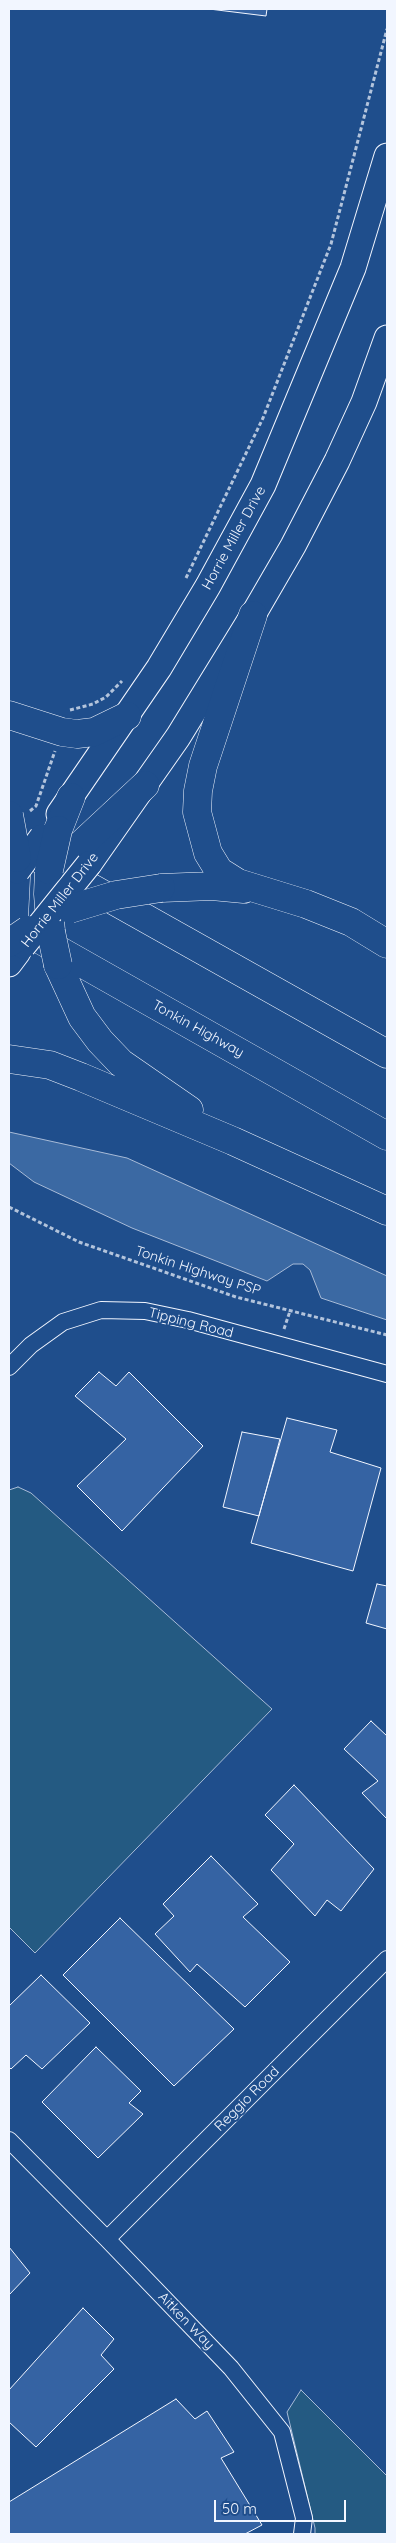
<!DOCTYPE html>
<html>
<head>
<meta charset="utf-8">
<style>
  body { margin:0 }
  #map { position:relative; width:396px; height:2543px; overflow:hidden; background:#1f4e8c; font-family:Quicksand,sans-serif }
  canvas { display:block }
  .frame { position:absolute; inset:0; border:10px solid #f2f6ff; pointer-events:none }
  .scale { position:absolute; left:214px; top:2500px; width:132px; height:22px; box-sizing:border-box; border:2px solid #f2f6ff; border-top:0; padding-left:6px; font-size:15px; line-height:18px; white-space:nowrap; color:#f2f6ff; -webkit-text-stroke:4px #1f4e8c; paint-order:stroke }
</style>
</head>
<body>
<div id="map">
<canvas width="396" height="2543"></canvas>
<div class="frame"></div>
<div class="scale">50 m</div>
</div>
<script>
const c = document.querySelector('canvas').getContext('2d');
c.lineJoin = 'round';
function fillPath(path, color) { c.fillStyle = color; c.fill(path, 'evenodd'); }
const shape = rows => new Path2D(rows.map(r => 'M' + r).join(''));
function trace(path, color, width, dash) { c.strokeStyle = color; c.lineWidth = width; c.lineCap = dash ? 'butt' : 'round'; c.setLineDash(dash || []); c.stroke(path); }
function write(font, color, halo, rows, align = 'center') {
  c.font = font + ' Quicksand,sans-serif'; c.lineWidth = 4; c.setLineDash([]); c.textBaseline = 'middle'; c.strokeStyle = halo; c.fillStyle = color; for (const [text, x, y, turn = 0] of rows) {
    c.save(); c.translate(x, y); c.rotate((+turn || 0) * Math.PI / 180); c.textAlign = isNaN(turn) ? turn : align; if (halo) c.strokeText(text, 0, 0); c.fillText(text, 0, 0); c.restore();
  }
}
const green = shape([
  [18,1487,31,1493,272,1709,35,1953,9,1927,9,1490,18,1487],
  [301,2390,387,2476,387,2534,315,2534,315,2528,287,2412,301,2390]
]);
const water = shape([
  [9,1132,127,1158,387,1276,387,1320,321,1298,310,1270,303,1264,293,1264,267,1281,132,1228,34,1182,9,1163,9,1132]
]);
const building = shape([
  [209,9,267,9,266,16,209,9],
  [99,1372,116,1386,129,1372,203,1446,122,1531,77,1486,126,1439,75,1396,99,1372],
  [287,1418,337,1430,330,1452,381,1468,353,1571,251,1543,287,1418],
  [242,1432,280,1439,259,1516,223,1507,242,1432],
  [377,1584,387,1586,387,1629,366,1623,377,1584],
  [371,1721,387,1736,387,1819,362,1793,378,1781,344,1749,371,1721],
  [294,1785,374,1869,341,1911,327,1900,315,1916,271,1870,294,1844,265,1815,294,1785],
  [211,1856,258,1904,243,1917,290,1962,245,2007,197,1964,190,1972,155,1934,174,1916,163,1904,211,1856],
  [120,1918,234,2029,174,2086,63,1975,120,1918],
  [41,1975,90,2023,42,2069,26,2055,11,2069,9,2067,9,2006,41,1975],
  [96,2047,141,2091,129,2103,143,2114,98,2158,42,2102,96,2047],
  [9,2247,30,2273,9,2295,9,2247],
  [83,2308,114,2339,101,2355,114,2369,36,2447,9,2422,9,2390,83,2308],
  [176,2399,195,2419,207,2411,234,2452,221,2458,262,2525,245,2534,9,2534,9,2502,176,2399]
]);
const path = shape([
  [186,578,263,418,331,244,387,29],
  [70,710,93,704,106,697,122,681],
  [30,811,36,806,55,751],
  [9,1207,79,1242,236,1297,387,1335],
  [284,1329,290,1311]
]);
const street = shape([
  [9,1367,31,1345,63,1322,101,1310,145,1311,188,1320,387,1374],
  [9,2140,107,2239,231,2368,282,2432,304,2518,302,2534],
  [107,2239,387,1959]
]);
const primary = shape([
  [59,814,159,668,208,586,263,485,353,268,387,156],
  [89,864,178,737,253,615,293,546,337,461,364,402,387,338],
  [9,964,18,952]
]);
const highway = shape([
  [253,615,203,766,198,791,197,812,208,853,219,871,238,883,306,904,351,922,387,944],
  [9,715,62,732,77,734,94,732,127,716],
  [58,830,71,797],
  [31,854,387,1054],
  [58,866,145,785],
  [49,870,48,894,51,932],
  [161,888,212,886,244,889],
  [14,918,17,858],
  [9,922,387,1136],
  [58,965,82,1017,100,1041,121,1063,189,1110],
  [9,1059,50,1065,81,1077,233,1141,387,1211]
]);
const primaryBridge = shape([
  [17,871,42,837],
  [23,946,89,864]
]);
const highwayBridge = shape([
  [9,815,17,858],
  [49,870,58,830],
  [70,909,116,895,161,888],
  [51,932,58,965],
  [9,943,28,930]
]);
const streetNames = [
  ["Horrie Miller Drive",234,538,-61],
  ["Horrie Miller Drive",60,900,-52],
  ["Tonkin Highway",198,1029,29],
  ["Tonkin Highway PSP",198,1271,18],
  ["Tipping Road",191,1323,14],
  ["Reggio Road",247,2099,-45],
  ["Aitken Way",186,2321,46]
];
fillPath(green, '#245a82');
trace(green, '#a8bbd7', 1);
fillPath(water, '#3b69a3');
trace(water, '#a8bbd7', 1);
fillPath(building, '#3563a3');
trace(building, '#f2f6ff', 1);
trace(street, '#f2f6ff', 18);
trace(primary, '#f2f6ff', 27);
trace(highway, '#f2f6ff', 29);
trace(path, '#b3c4dc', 3, [4, 2.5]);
trace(street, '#1f4e8c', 16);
trace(primary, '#1f4e8c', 25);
trace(highway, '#1f4e8c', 28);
trace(primaryBridge, '#f2f6ff', 27, []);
trace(highwayBridge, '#f2f6ff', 29, []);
trace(primaryBridge, '#1f4e8c', 25);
trace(highwayBridge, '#1f4e8c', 28);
write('14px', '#f2f6ff', '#1f4e8c', streetNames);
</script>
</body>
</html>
